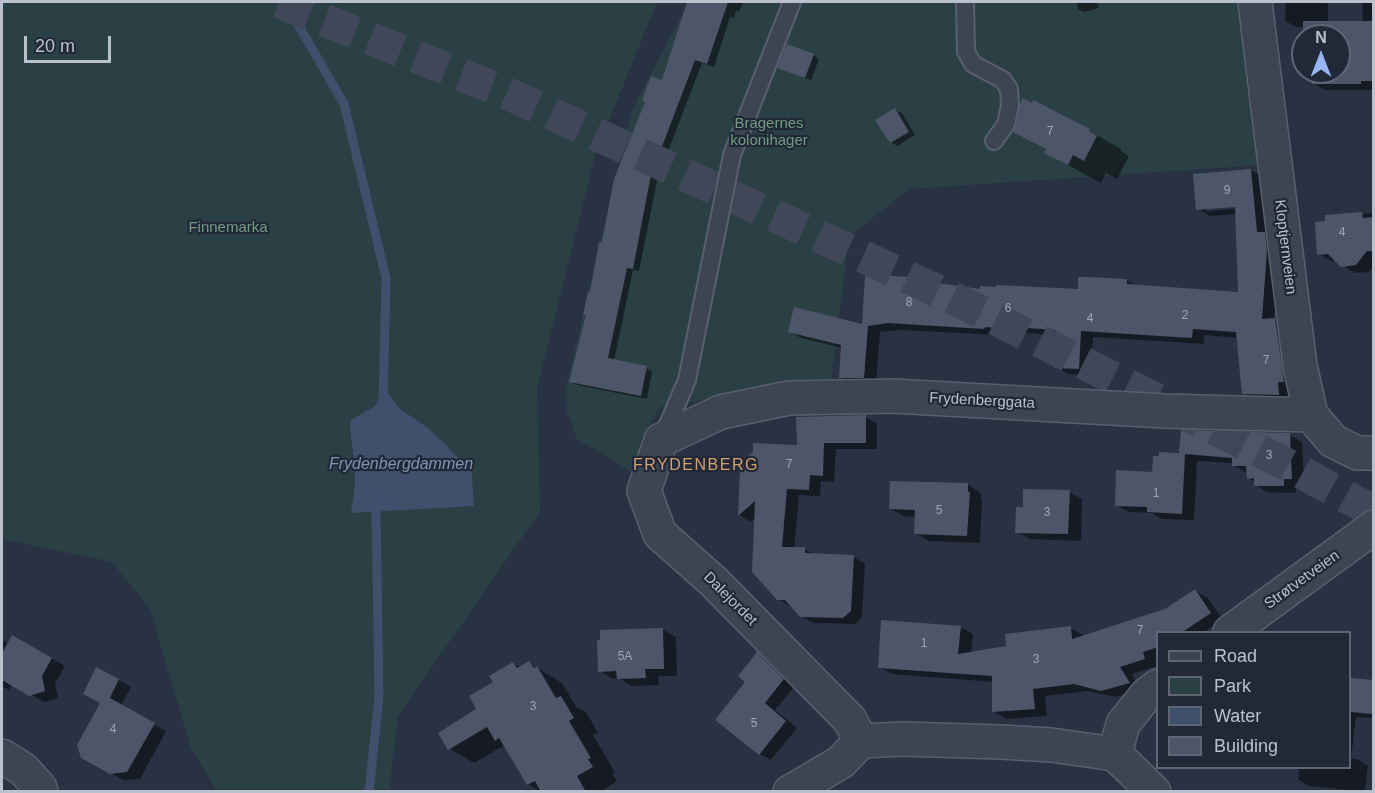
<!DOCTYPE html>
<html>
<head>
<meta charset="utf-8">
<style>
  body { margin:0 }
  #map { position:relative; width:1375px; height:793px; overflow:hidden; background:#293243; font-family:Helvetica,sans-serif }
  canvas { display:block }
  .frame { position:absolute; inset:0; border:3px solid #bac0cc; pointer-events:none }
  .legend { position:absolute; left:1156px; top:631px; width:195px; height:138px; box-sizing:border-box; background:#212938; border:2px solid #5e6573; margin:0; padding:8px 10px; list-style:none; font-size:18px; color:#bac0cc }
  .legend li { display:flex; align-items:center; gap:12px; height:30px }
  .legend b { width:30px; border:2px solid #5e6573 }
  .north { position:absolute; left:1291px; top:24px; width:60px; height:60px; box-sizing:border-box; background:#212938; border:2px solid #5e6573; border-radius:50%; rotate:0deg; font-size:16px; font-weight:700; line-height:24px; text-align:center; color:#bac0cc }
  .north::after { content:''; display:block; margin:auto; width:21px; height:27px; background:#97b5f5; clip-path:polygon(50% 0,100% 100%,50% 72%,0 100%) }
  .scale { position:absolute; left:24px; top:36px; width:87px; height:27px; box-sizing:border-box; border:3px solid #bac0cc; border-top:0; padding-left:8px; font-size:18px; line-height:21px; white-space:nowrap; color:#bac0cc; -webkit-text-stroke:4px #212938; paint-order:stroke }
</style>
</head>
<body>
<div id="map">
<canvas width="1375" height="793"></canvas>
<div class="frame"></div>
<ul class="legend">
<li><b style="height:8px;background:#3d4553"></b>Road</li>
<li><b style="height:16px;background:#2b4044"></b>Park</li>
<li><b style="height:16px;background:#3f4f6c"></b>Water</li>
<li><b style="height:16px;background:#4d5669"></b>Building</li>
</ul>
<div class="north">N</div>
<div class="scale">20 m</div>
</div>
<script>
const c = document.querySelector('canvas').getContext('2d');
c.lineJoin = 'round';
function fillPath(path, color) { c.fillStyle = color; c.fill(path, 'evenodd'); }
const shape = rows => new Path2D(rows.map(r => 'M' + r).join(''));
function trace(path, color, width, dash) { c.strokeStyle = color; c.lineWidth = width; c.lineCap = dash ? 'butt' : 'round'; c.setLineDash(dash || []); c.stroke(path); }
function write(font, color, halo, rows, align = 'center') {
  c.font = font + ' Helvetica,sans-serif'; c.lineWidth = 4.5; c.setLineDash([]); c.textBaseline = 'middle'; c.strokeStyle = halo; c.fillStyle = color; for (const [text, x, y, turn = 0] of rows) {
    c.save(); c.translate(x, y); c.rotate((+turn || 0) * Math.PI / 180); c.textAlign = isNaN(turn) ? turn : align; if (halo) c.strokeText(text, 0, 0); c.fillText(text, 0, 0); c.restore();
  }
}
const green = shape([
  [2,2,657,2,595,155,537,388,540,511,398,716,389,791,217,791,191,748,150,609,112,562,2,539],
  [380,395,428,428,447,446,459,459,471,461,474,505,355,486,355,467,350,430,376,406],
  [689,2,1237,2,1250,36,1262,165,910,189,849,236,831,380,660,407,641,439,635,474,577,439,567,412,566,387,632,110]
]);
const water = shape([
  [389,394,399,408,428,428,447,446,459,459,471,461,474,506,351,513,355,486,355,467,350,430,351,420,375,406,380,395]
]);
const shadow = shape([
  [690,2,743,2,739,12,736,11,734,18,730,17,714,67,702,63,662,167,660,166,639,271,633,270,614,361,646,368,652,371,647,399,577,385,571,382,603,244,663,82],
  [1076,2,1097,2,1099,8,1084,12,1078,9],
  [1286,2,1325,2,1328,4,1328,22,1363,22,1362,2,1374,2,1374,90,1325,90,1314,84,1314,73,1312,72,1339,72,1339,36,1304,36,1304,27,1297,27,1285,21],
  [813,55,819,59,811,80,779,67],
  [895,110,902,113,915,135,897,146,891,142],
  [1089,131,1121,149,1121,151,1129,156,1117,179,1106,173,1101,183,1046,153,1047,150,1015,132],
  [1251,170,1263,177,1279,259,1274,319,1287,327,1290,401,1256,400,1244,393,1239,338,1204,335,1204,344,1093,337,1091,375,1068,374,1056,367,1057,335,1008,332,1008,334,996,333,996,335,901,330,880,332,876,384,852,384,841,377,843,348,801,338,789,331,864,326,937,280,946,286,981,290,1079,290,1127,280,1137,286,1240,293,1237,214,1210,216,1198,209],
  [1242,205,1243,208,1207,211,1207,208],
  [1374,213,1374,265,1369,272,1355,273,1342,265,1337,261,1331,261,1319,254,1327,222,1326,216],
  [865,417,877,424,877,449,836,449,834,482,821,481,820,496,799,495,794,549,804,549,815,555,853,557,865,563,862,617,855,624,813,623,801,616,790,606,778,599,756,517,751,522,740,516,742,467,798,447],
  [1289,435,1302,442,1304,485,1296,485,1296,493,1267,492,1255,485,1255,482,1248,478,1248,472,1245,472,1233,465,1233,463,1197,461,1194,520,1161,519,1152,513,1129,512,1116,505,1154,473,1181,454],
  [968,485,981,493,981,500,982,501,980,543,929,541,915,533,916,517,904,516,891,509],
  [1069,492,1082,499,1081,541,1030,539,1017,532,1024,508],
  [1195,591,1208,598,1223,620,1204,632,1158,632,1158,658,1155,658,1157,666,1132,674,1141,690,1115,697,1088,691,1045,696,1047,716,1006,719,993,711,994,682,892,674,879,667,960,627,973,634,971,653,1007,647,1070,628,1083,635,1083,637,1165,611],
  [662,629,676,637,677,676,658,676,659,685,632,686,619,678,613,679,600,671],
  [12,637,65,666,55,684,58,698,44,702,12,684,9,690,2,686,2,640,8,644],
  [757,654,769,661,794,687,775,710,797,728,771,760,760,754,747,682],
  [513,663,521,668,529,663,562,683,576,707,586,712,598,733,593,735,615,772,612,774,617,781,600,792,541,792,528,784,505,745,474,763,449,748,478,709,495,682],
  [1350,679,1374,682,1374,718,1356,717,1351,759,1357,759,1368,766,1365,792,1309,786,1298,779,1299,768,1350,768],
  [119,680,131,687,121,706,166,731,140,779,123,780,83,757,101,703]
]);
const stream = shape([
  [285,2,344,104,386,278,383,405],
  [369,792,379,697,376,512,376,502]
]);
const building = shape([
  [687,2,728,2,707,64,695,60,655,165,653,164,633,269,627,268,608,358,647,366,641,396,569,382,586,315,583,315,588,292,590,292,599,242,602,242,614,179,645,102,642,100,651,76,662,80],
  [1303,21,1374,21,1374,81,1361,81,1361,84,1312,84,1312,72,1339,72,1339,36,1303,36,1303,69],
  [787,44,814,54,805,78,777,68],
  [1023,98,1032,103,1033,100,1090,129,1089,131,1097,136,1084,161,1073,155,1068,165,1044,153,1046,149,1013,132,1016,126,1020,104],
  [895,108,909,132,890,143,875,120],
  [1251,169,1257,232,1265,232,1267,251,1262,319,1275,318,1284,382,1278,382,1279,395,1242,394,1236,332,1193,329,1192,338,1081,331,1079,369,1054,368,1056,330,996,326,996,328,985,327,984,329,888,323,868,326,864,378,839,378,841,345,788,332,794,307,862,324,865,274,937,279,937,283,980,289,980,286,996,287,996,285,1078,289,1078,277,1087,277,1127,279,1127,284,1238,292,1235,207,1196,210,1193,174],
  [1362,212,1363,218,1374,217,1374,251,1367,251,1356,265,1341,267,1328,254,1317,255,1315,222,1325,221,1325,215],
  [866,415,866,443,824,443,823,476,810,475,809,490,787,489,782,547,805,547,805,553,854,555,851,611,843,618,800,617,785,600,777,600,752,572,755,501,738,516,740,467,742,463,753,451,753,443,797,445,796,417],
  [1181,430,1290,433,1292,479,1284,479,1284,486,1254,486,1254,478,1247,479,1246,466,1232,466,1232,458,1185,454,1182,514,1147,512,1147,507,1115,506,1116,470,1152,472,1153,456,1159,456,1159,452,1179,453],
  [890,481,968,483,968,492,970,492,967,536,914,534,915,510,889,509],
  [1023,489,1070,490,1068,534,1015,533,1016,507,1023,507],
  [1195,589,1211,613,1181,633,1158,633,1158,647,1143,652,1145,659,1120,667,1130,683,1101,691,1074,684,1033,689,1035,709,992,712,992,676,878,668,881,620,961,626,958,654,1006,646,1005,634,1071,626,1072,639,1165,609],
  [663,628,664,669,645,669,646,678,617,679,616,671,598,672,597,640,600,640,600,630],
  [12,635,52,658,42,676,45,691,29,696,2,680,2,653],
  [757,652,784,679,765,703,786,721,759,755,715,720,745,682,738,676],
  [529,661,534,668,537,666,556,698,561,696,574,718,569,721,591,758,588,759,593,767,577,776,586,792,541,792,535,781,527,785,499,738,495,741,487,727,448,750,438,733,476,709,469,696,493,682,489,676,513,662,517,668],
  [96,667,119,679,110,698,155,723,127,772,110,774,81,758,77,745,100,703,83,694],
  [1350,678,1374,680,1374,714,1350,712]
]);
const primaryTunnel = shape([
  [279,2,502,91,949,296,1288,465,1374,512]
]);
const service = shape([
  [965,2,966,52,973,64,1003,80,1009,89,1010,105,1006,124,994,141],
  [663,436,687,380,732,155,792,2]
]);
const minor = shape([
  [1255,2,1300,366,1311,415,1333,441,1357,453,1374,453],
  [1230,632,1374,527],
  [861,741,850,720,713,581,660,534,644,491,661,440,721,412,789,398,893,396,1165,411,1311,415],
  [2,756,24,770,40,788,41,792],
  [790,792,841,762,861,741,903,739,1001,742,1051,745,1115,754],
  [1154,792,1115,754,1123,724,1147,694,1158,686]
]);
const numberNames = [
  ["7",1050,132],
  ["9",1227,191],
  ["4",1342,233],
  ["8",909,303],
  ["6",1008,309],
  ["2",1185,316],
  ["4",1090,319],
  ["7",1266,361],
  ["3",1269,456],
  ["7",789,465],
  ["1",1156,494],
  ["5",939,511],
  ["3",1047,513],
  ["7",1140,631],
  ["1",924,644],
  ["5A",625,657],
  ["3",1036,660],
  ["3",533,707],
  ["5",754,724],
  ["4",113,730]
];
const parkNames = [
  ["Bragernes",769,124],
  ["kolonihager",769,141],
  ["Finnemarka",228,228]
];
const streetNames = [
  ["Kloptjernveien",1285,247,83],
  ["Frydenberggata",982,401,3],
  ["Strøtvetveien",1302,580,-36],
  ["Dalejordet",730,599,45]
];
const waterNames = [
  ["Frydenbergdammen",401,465]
];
const neighbourhoodNames = [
  ["FRYDENBERG",696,466]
];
fillPath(green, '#2b4044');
fillPath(water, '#3f4f6c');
fillPath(shadow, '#0007');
trace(stream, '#3f4f6c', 9);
fillPath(building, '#4d5669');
trace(primaryTunnel, '#3f4758', 33, [33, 16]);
trace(service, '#58606d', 20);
trace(minor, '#58606d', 36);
trace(service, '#3d4553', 16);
trace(minor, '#3d4553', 33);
write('12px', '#9fa6b3', null, numberNames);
write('15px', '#729c7f', '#212938', parkNames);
write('15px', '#bac0cc', '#212938', streetNames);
write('italic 16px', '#8394b2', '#212938', waterNames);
c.letterSpacing = '1.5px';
write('16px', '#d3a16e', '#212938', neighbourhoodNames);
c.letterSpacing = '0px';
</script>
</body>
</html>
